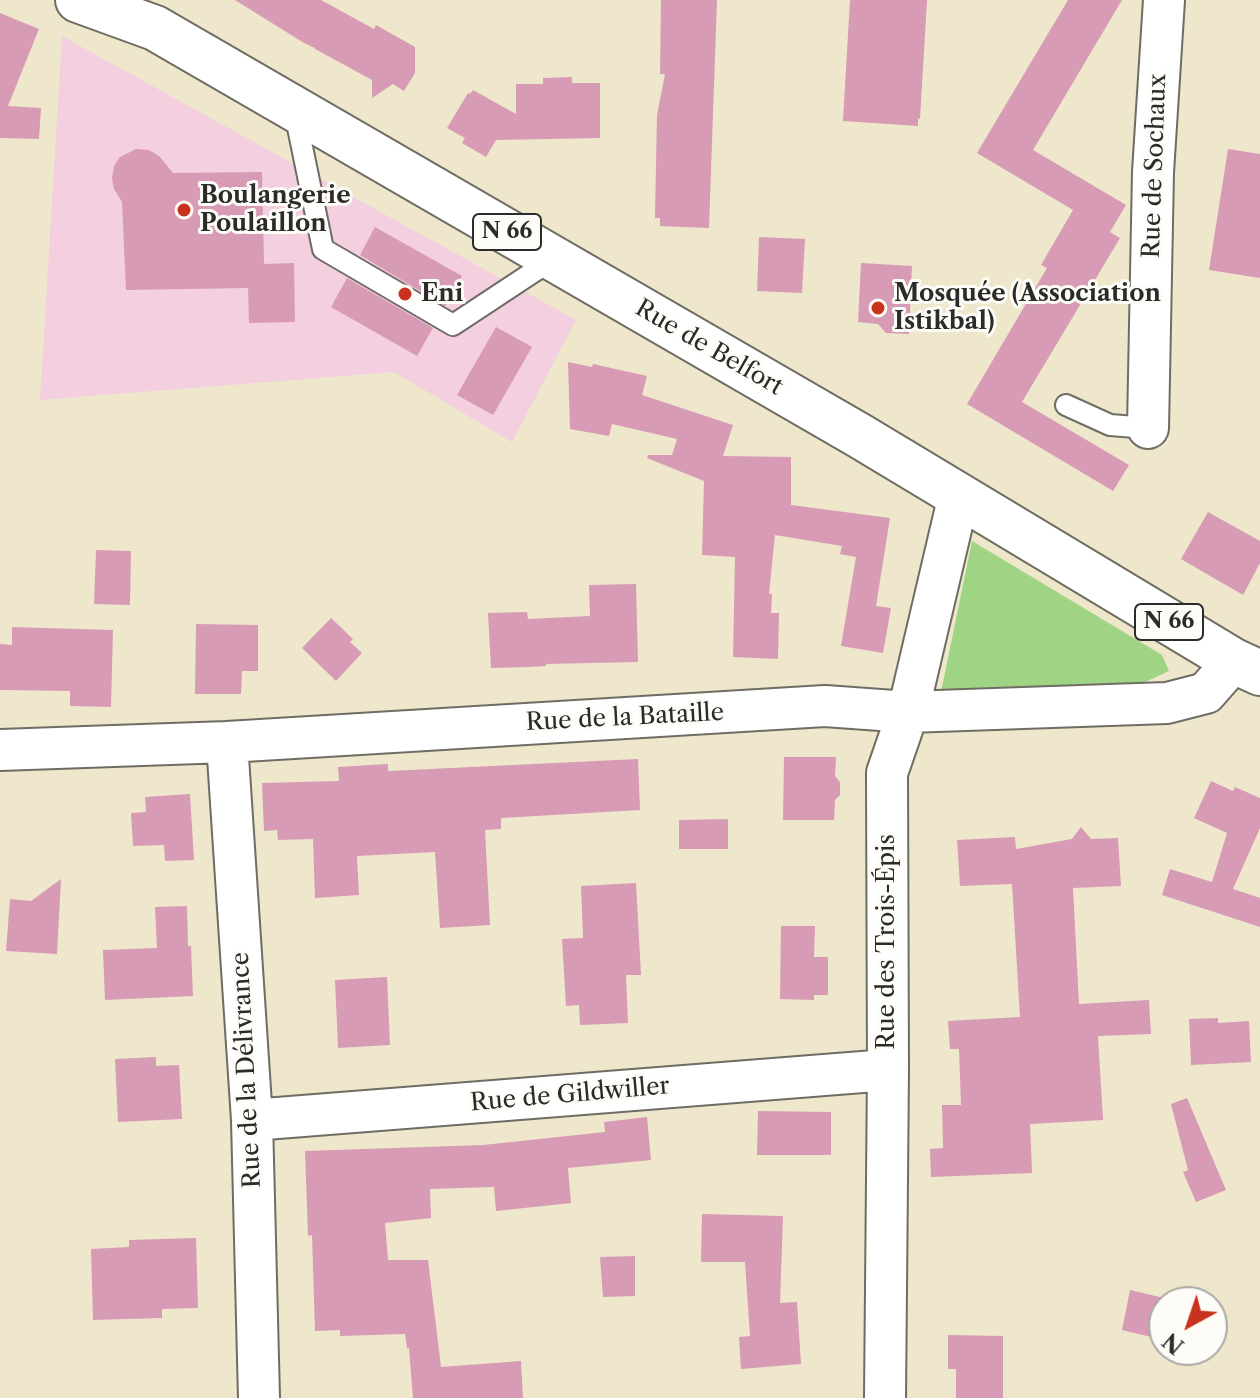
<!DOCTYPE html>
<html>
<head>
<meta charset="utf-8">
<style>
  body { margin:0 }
  #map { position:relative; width:1260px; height:1398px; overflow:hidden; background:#eee7cc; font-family:"Libre Caslon Text",serif }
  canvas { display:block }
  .north { position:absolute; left:1148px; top:1286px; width:80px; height:80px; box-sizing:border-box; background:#fdfcf7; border:2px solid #a9a8a5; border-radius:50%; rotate:220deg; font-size:22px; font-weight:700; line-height:32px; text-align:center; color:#2b2b2b }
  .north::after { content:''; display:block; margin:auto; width:28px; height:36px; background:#c8321e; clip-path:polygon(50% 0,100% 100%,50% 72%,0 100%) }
</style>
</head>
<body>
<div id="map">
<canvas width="1260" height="1398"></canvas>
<div class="north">N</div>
</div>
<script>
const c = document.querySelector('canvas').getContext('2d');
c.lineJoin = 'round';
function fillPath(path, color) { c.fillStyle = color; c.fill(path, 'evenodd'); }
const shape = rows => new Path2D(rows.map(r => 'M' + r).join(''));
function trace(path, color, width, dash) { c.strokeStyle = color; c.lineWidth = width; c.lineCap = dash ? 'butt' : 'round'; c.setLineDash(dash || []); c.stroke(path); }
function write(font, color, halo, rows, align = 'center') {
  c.font = font + ' "Libre Caslon Text",serif'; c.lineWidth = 6; c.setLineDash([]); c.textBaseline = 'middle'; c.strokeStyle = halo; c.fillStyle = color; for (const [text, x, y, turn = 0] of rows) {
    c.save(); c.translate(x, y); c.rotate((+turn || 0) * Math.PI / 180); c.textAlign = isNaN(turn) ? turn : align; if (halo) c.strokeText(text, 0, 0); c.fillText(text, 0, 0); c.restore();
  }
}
const built = shape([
  [62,36,576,320,512,442,394,372,40,400]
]);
const green = shape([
  [972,541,1162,655,1169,671,1145,682,940,697]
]);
const building = shape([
  [235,0,321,0,374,29,376,25,415,47,415,73,404,91,393,84,372,98,372,80,315,49,315,48,304,43],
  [661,0,717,0,709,228,660,226,660,218,655,218,657,115,665,74,660,74],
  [850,0,927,0,920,119,918,118,918,126,843,121],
  [1068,0,1122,0,1033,150,1126,205,1110,232,1120,238,1022,402,1129,465,1113,491,967,404,1047,268,1041,265,1073,210,977,153],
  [0,13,39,29,8,106,41,108,39,139,0,138],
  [572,77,572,83,600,83,600,138,496,140,486,157,462,143,465,138,447,128,468,93,470,94,473,90,516,114,516,84,543,84,543,78],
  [136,149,149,150,154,153,160,157,173,173,262,172,264,264,294,263,295,322,249,323,248,288,126,290,122,202,114,189,112,178,114,166,120,157],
  [1228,149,1260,154,1260,278,1209,270],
  [375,227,462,276,445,306,360,255],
  [759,237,805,239,802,293,757,291],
  [861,263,912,266,909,334,886,333,878,324,858,322],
  [347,278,433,328,417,356,331,307],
  [496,327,532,347,493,415,457,395],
  [568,362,592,367,593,364,647,376,642,395,733,425,723,456,791,457,791,505,890,518,876,606,891,608,883,653,841,646,856,557,840,554,842,546,775,535,769,594,772,594,771,613,779,613,778,659,733,657,735,557,702,555,704,481,647,458,648,455,672,455,677,439,612,424,609,436,570,429],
  [1208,512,1260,541,1260,563,1243,595,1181,559],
  [96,550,131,551,130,605,94,604],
  [636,584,638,662,546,664,546,666,529,667,491,668,488,613,527,612,528,619,590,616,589,585],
  [331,618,353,639,350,642,362,653,336,681,302,648],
  [196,624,258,625,258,671,242,671,241,694,195,694],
  [12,627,113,630,111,707,70,706,70,691,0,690,0,644,12,645],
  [784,757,836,757,835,776,840,782,840,795,835,800,834,820,783,820],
  [638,759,640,810,501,818,501,829,485,830,490,925,440,928,435,852,357,856,359,895,315,898,313,839,278,840,277,830,264,831,262,783,339,781,338,767,388,764,388,771],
  [1211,781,1233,791,1235,787,1260,798,1260,828,1233,889,1260,898,1260,927,1162,895,1170,869,1212,882,1227,833,1194,818],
  [190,794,194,860,165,861,164,845,133,846,131,813,146,812,145,797],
  [728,819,728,849,679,849,679,820],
  [1081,827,1091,839,1118,838,1121,886,1073,888,1079,1004,1149,1000,1151,1034,1098,1036,1103,1120,1030,1124,1032,1173,931,1177,930,1149,943,1148,942,1105,961,1105,959,1049,950,1049,948,1021,1020,1017,1012,884,960,886,957,840,1015,837,1016,849,1072,839],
  [61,879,57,954,6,951,10,899,31,901],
  [636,883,641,975,626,975,628,1023,580,1025,579,1005,566,1006,562,939,583,938,581,886],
  [187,906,188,946,191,946,193,996,105,1000,103,950,157,948,155,907],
  [781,926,815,926,814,957,828,957,828,995,814,995,814,1000,780,999],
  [387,977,390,1045,338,1048,335,980],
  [1218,1018,1218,1023,1249,1021,1251,1062,1191,1065,1189,1019],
  [156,1057,156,1066,179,1065,182,1119,118,1122,115,1059],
  [1187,1098,1226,1190,1196,1202,1183,1172,1188,1170,1171,1104],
  [758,1111,831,1112,831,1155,757,1155],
  [647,1117,651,1160,568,1168,571,1203,496,1211,494,1187,430,1189,431,1218,385,1223,388,1260,428,1260,441,1367,521,1361,523,1398,413,1398,409,1348,407,1348,405,1334,340,1336,340,1330,315,1331,312,1235,308,1236,305,1151,483,1145,605,1132,604,1122],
  [702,1214,783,1216,780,1303,797,1302,801,1364,741,1369,739,1337,750,1336,745,1262,701,1262],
  [196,1238,198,1308,162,1309,162,1318,93,1320,91,1249,129,1247,129,1240],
  [635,1256,635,1296,603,1297,600,1257],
  [1130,1290,1164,1298,1164,1340,1122,1330],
  [948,1335,1003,1336,1003,1398,956,1398,956,1369,948,1369]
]);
const lane = shape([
  [295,113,323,249,453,325,553,259],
  [1066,405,1110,425,1148,428]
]);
const street = shape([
  [1148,428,1153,172,1164,0],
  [227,742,252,1120,259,1398],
  [0,750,227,742,825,706,908,712,1167,703,1206,693,1234,661],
  [252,1120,888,1070],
  [885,1398,888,1070,887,773,908,712,959,495]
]);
const primary = shape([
  [78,0,155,28,860,436,1234,661,1260,673]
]);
const markers = [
  [184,210,8,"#c8321e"],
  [405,294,8,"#c8321e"],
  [878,308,8,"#c8321e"]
];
const shields = [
  [507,232,68],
  [1169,622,68]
];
const shieldNames = [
  ["N 66",507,232],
  ["N 66",1169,622]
];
const streetNames = [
  ["Rue de Sochaux",1155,166,-88],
  ["Rue de Belfort",709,348,30],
  ["Rue de la Bataille",625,718,-3],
  ["Rue des Trois-Épis",887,942,-90],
  ["Rue de la Délivrance",247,1070,-93],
  ["Rue de Gildwiller",570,1095,-5]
];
const poiNames = [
  ["Boulangerie",200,196],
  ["Poulaillon",200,224],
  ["Eni",421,294],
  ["Mosquée (Association",894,294],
  ["Istikbal)",894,322]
];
fillPath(built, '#f3cfe0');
fillPath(green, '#9ed484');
fillPath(building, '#d79bb5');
trace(lane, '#6f6d63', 24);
trace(street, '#6f6d63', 44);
trace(primary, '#6f6d63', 48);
trace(lane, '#fff', 20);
trace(street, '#fff', 40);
trace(primary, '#fff', 44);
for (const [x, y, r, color] of markers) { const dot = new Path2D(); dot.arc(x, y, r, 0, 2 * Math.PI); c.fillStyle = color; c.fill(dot); trace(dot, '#fdfcf7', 3); }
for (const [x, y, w] of shields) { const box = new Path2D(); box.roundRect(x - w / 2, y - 18, w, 36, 6); c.fillStyle = '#fdfcf7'; c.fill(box); trace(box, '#2b2b2b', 2); }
write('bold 22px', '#2b2b2b', null, shieldNames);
write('24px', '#2b2b2b', '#fdfcf7', streetNames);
write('bold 24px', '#2b2b2b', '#fdfcf7', poiNames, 'left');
</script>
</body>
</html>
